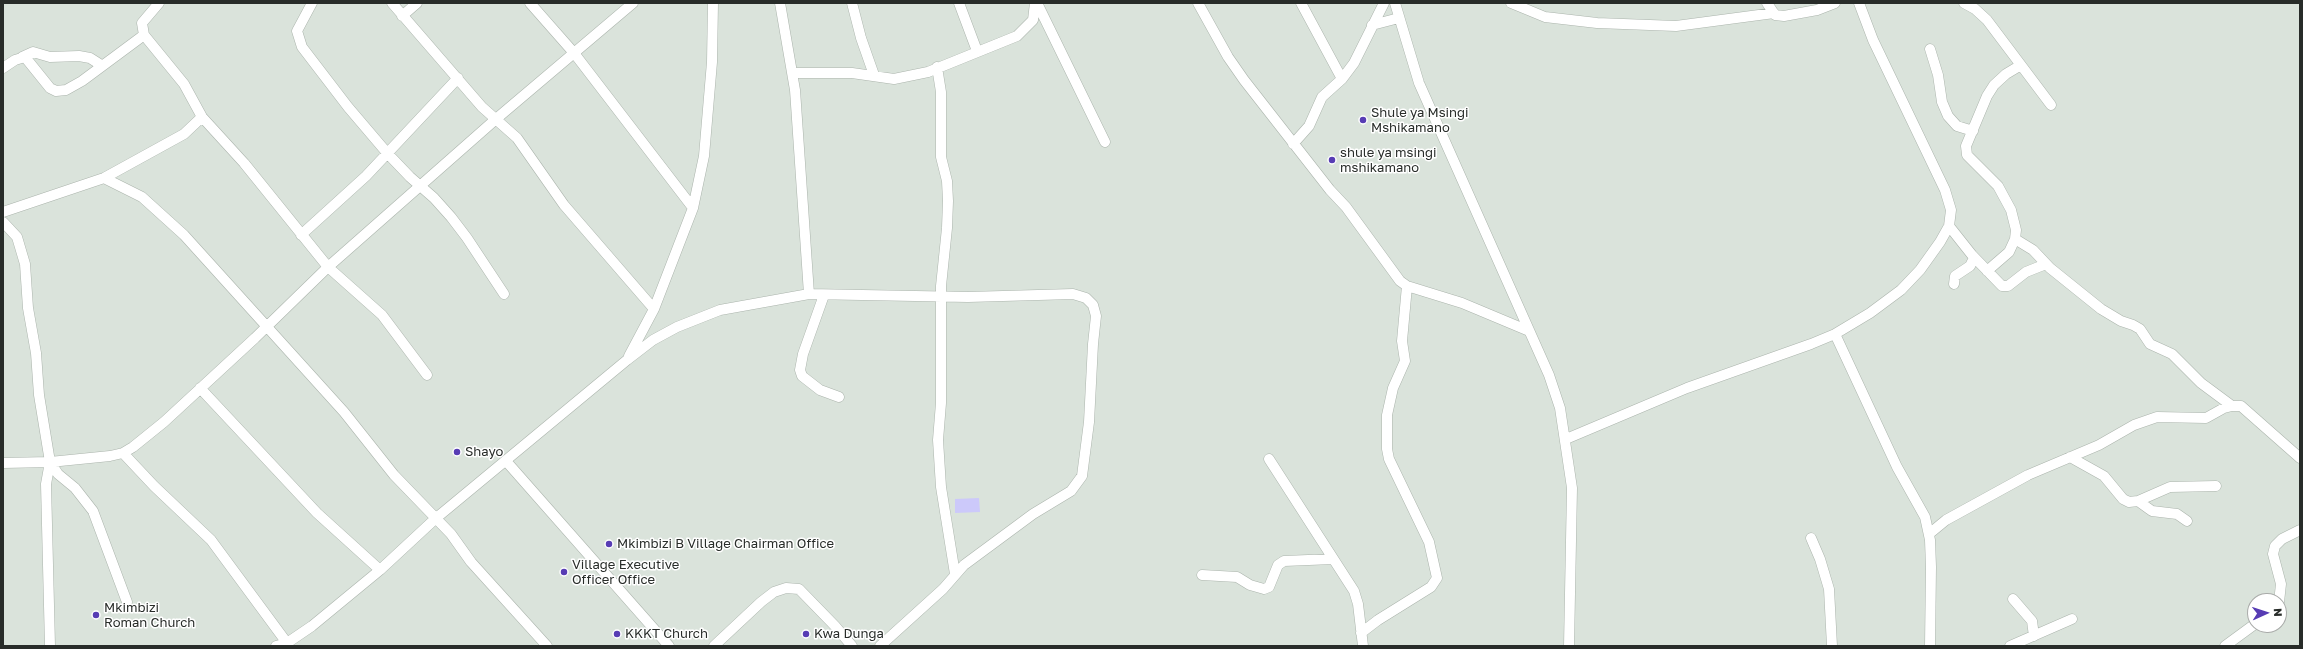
<!DOCTYPE html>
<html>
<head>
<meta charset="utf-8">
<style>
  body { margin:0 }
  #map { position:relative; width:2303px; height:649px; overflow:hidden; background:#dae3db; font-family:"Golos Text",sans-serif }
  canvas { display:block }
  .frame { position:absolute; inset:0; border:4px solid #282c29; pointer-events:none }
  .north { position:absolute; left:2247px; top:593px; width:40px; height:40px; box-sizing:border-box; background:#fff; border:1px solid #a9aba9; border-radius:50%; rotate:87deg; font-size:11px; font-weight:700; line-height:16px; text-align:center; color:#282c29 }
  .north::after { content:''; display:block; margin:auto; width:14px; height:18px; background:#573cb4; clip-path:polygon(50% 0,100% 100%,50% 72%,0 100%) }
</style>
</head>
<body>
<div id="map">
<canvas width="2303" height="649"></canvas>
<div class="frame"></div>
<div class="north">N</div>
</div>
<script>
const c = document.querySelector('canvas').getContext('2d');
c.lineJoin = 'round';
function fillPath(path, color) { c.fillStyle = color; c.fill(path, 'evenodd'); }
const shape = rows => new Path2D(rows.map(r => 'M' + r).join(''));
function trace(path, color, width, dash) { c.strokeStyle = color; c.lineWidth = width; c.lineCap = dash ? 'butt' : 'round'; c.setLineDash(dash || []); c.stroke(path); }
function write(font, color, halo, rows, align = 'center') {
  c.font = font + ' "Golos Text",sans-serif'; c.lineWidth = 3; c.setLineDash([]); c.textBaseline = 'middle'; c.strokeStyle = halo; c.fillStyle = color; for (const [text, x, y, turn = 0] of rows) {
    c.save(); c.translate(x, y); c.rotate((+turn || 0) * Math.PI / 180); c.textAlign = isNaN(turn) ? turn : align; if (halo) c.strokeText(text, 0, 0); c.fillText(text, 0, 0); c.restore();
  }
}
const green = shape([
  [979,498,980,512,955,513,955,499]
]);
const street = shape([
  [159,3,142,23,144,35,184,84,202,117,244,163,328,267,382,315,427,375],
  [312,3,297,31,302,47,348,107,388,154,410,177,434,198,451,217,467,238,504,294],
  [392,3,482,107,517,138,564,205,654,309],
  [530,3,574,53,693,208],
  [780,3,795,90,809,294],
  [852,3,861,38,874,75],
  [959,3,977,51],
  [1037,3,1105,142],
  [1198,3,1228,57,1244,80,1330,190,1346,207,1400,281,1407,286,1462,303,1529,331],
  [1301,3,1342,79],
  [1395,3,1419,83,1549,375,1560,408,1572,488,1569,646],
  [1511,3,1545,17,1597,23,1676,26,1774,13],
  [1767,3,1775,15,1784,16,1817,10,1835,3],
  [1964,3,1975,9,1987,20,2051,105],
  [402,16,417,3],
  [1372,25,1399,18],
  [1930,49,1938,75,1942,102,1948,116,1957,126,1973,131],
  [22,57,33,52,50,57,79,56,90,58,101,65],
  [937,67,941,92,941,157,947,181,948,201,947,228,941,286,941,403,938,440,941,487,955,574],
  [3,68,15,60,25,57,50,88,56,91,66,90,82,81,144,35],
  [793,73,852,73,894,79,928,72,1017,36,1033,20,1035,3],
  [1293,144,1309,126,1322,97,1342,79,1354,63,1384,3],
  [104,178,142,197,184,235,344,412,394,475,451,534,471,562,547,646],
  [3,212,104,178,184,134,202,117],
  [3,222,17,237,25,264,28,308,36,353,39,395,50,462,58,474,75,488,93,511,127,602],
  [1949,226,1972,255,2002,286,2008,286,2026,272,2046,264],
  [301,235,366,176,458,78],
  [2015,239,2033,250,2050,268,2101,309,2121,321,2133,325,2140,329,2150,344,2172,354,2201,383,2232,406],
  [1987,271,2009,252,2015,239,2016,230,2011,210,1998,186,1967,155,1966,146,1987,96,1994,85,2006,74,2021,65],
  [1954,284,1955,276,1970,266,1974,258],
  [824,295,803,354,800,370,802,376,820,390,839,397],
  [1835,334,1897,467,1925,517,1930,540,1931,567,1930,646],
  [629,356,654,309,693,208,704,156,712,62,713,3],
  [200,388,317,513,380,570],
  [1566,439,1687,388,1811,344,1835,334,1870,313,1901,290,1920,270,1940,242,1949,226,1951,210,1945,190,1873,40,1859,3],
  [123,453,154,486,211,540,287,643],
  [2070,457,2104,476,2123,499,2129,502,2138,501,2170,487,2216,486],
  [1269,459,1354,591,1358,604,1363,646],
  [506,461,669,646],
  [50,462,46,484,50,646],
  [3,463,50,462,110,456,123,453,133,447,164,422,255,338,328,267,496,119,633,3],
  [2138,501,2152,511,2177,514,2187,521],
  [1929,534,1946,520,2028,475,2099,445,2134,425,2157,417,2206,418,2224,408,2232,406,2241,406,2300,458],
  [1811,538,1820,559,1829,589,1832,646],
  [1202,575,1237,577,1250,585,1264,589,1269,587,1278,565,1284,561,1333,559],
  [2013,599,2032,621,2034,636],
  [2279,602,2281,584,2273,554,2275,546,2282,539,2300,530],
  [1361,633,1378,620,1431,587,1437,578,1429,542,1389,459,1387,449,1387,415,1393,388,1405,361,1402,341,1407,286],
  [276,646,287,643,312,626,380,570,435,519,627,360,653,340,677,327,720,310,809,294,968,297,1073,294,1086,298,1093,305,1096,316,1093,344,1089,422,1082,476,1071,491,1033,514,964,565,943,589,880,646],
  [714,646,761,602,774,592,786,588,799,589,835,626,852,646],
  [2010,646,2072,619],
  [2225,646,2255,624]
]);
const markers = [
  [1363,120,4,"#573cb4"],
  [1332,160,4,"#573cb4"],
  [457,452,4,"#573cb4"],
  [609,544,4,"#573cb4"],
  [564,572,4,"#573cb4"],
  [96,615,4,"#573cb4"],
  [617,634,4,"#573cb4"],
  [806,634,4,"#573cb4"]
];
const poiNames = [
  ["Shule ya Msingi",1371,113],
  ["Mshikamano",1371,128],
  ["shule ya msingi",1340,153],
  ["mshikamano",1340,168],
  ["Shayo",465,452],
  ["Mkimbizi B Village Chairman Office",617,544],
  ["Village Executive",572,565],
  ["Officer Office",572,580],
  ["Mkimbizi",104,608],
  ["Roman Church",104,623],
  ["KKKT Church",625,634],
  ["Kwa Dunga",814,634]
];
fillPath(green, '#ccc9fa');
trace(street, '#abb4ac', 11);
trace(street, '#fff', 10);
for (const [x, y, r, color] of markers) { const dot = new Path2D(); dot.arc(x, y, r, 0, 2 * Math.PI); c.fillStyle = color; c.fill(dot); trace(dot, '#fff', 1.5); }
write('13px', '#282c29', '#fff', poiNames, 'left');
</script>
</body>
</html>
